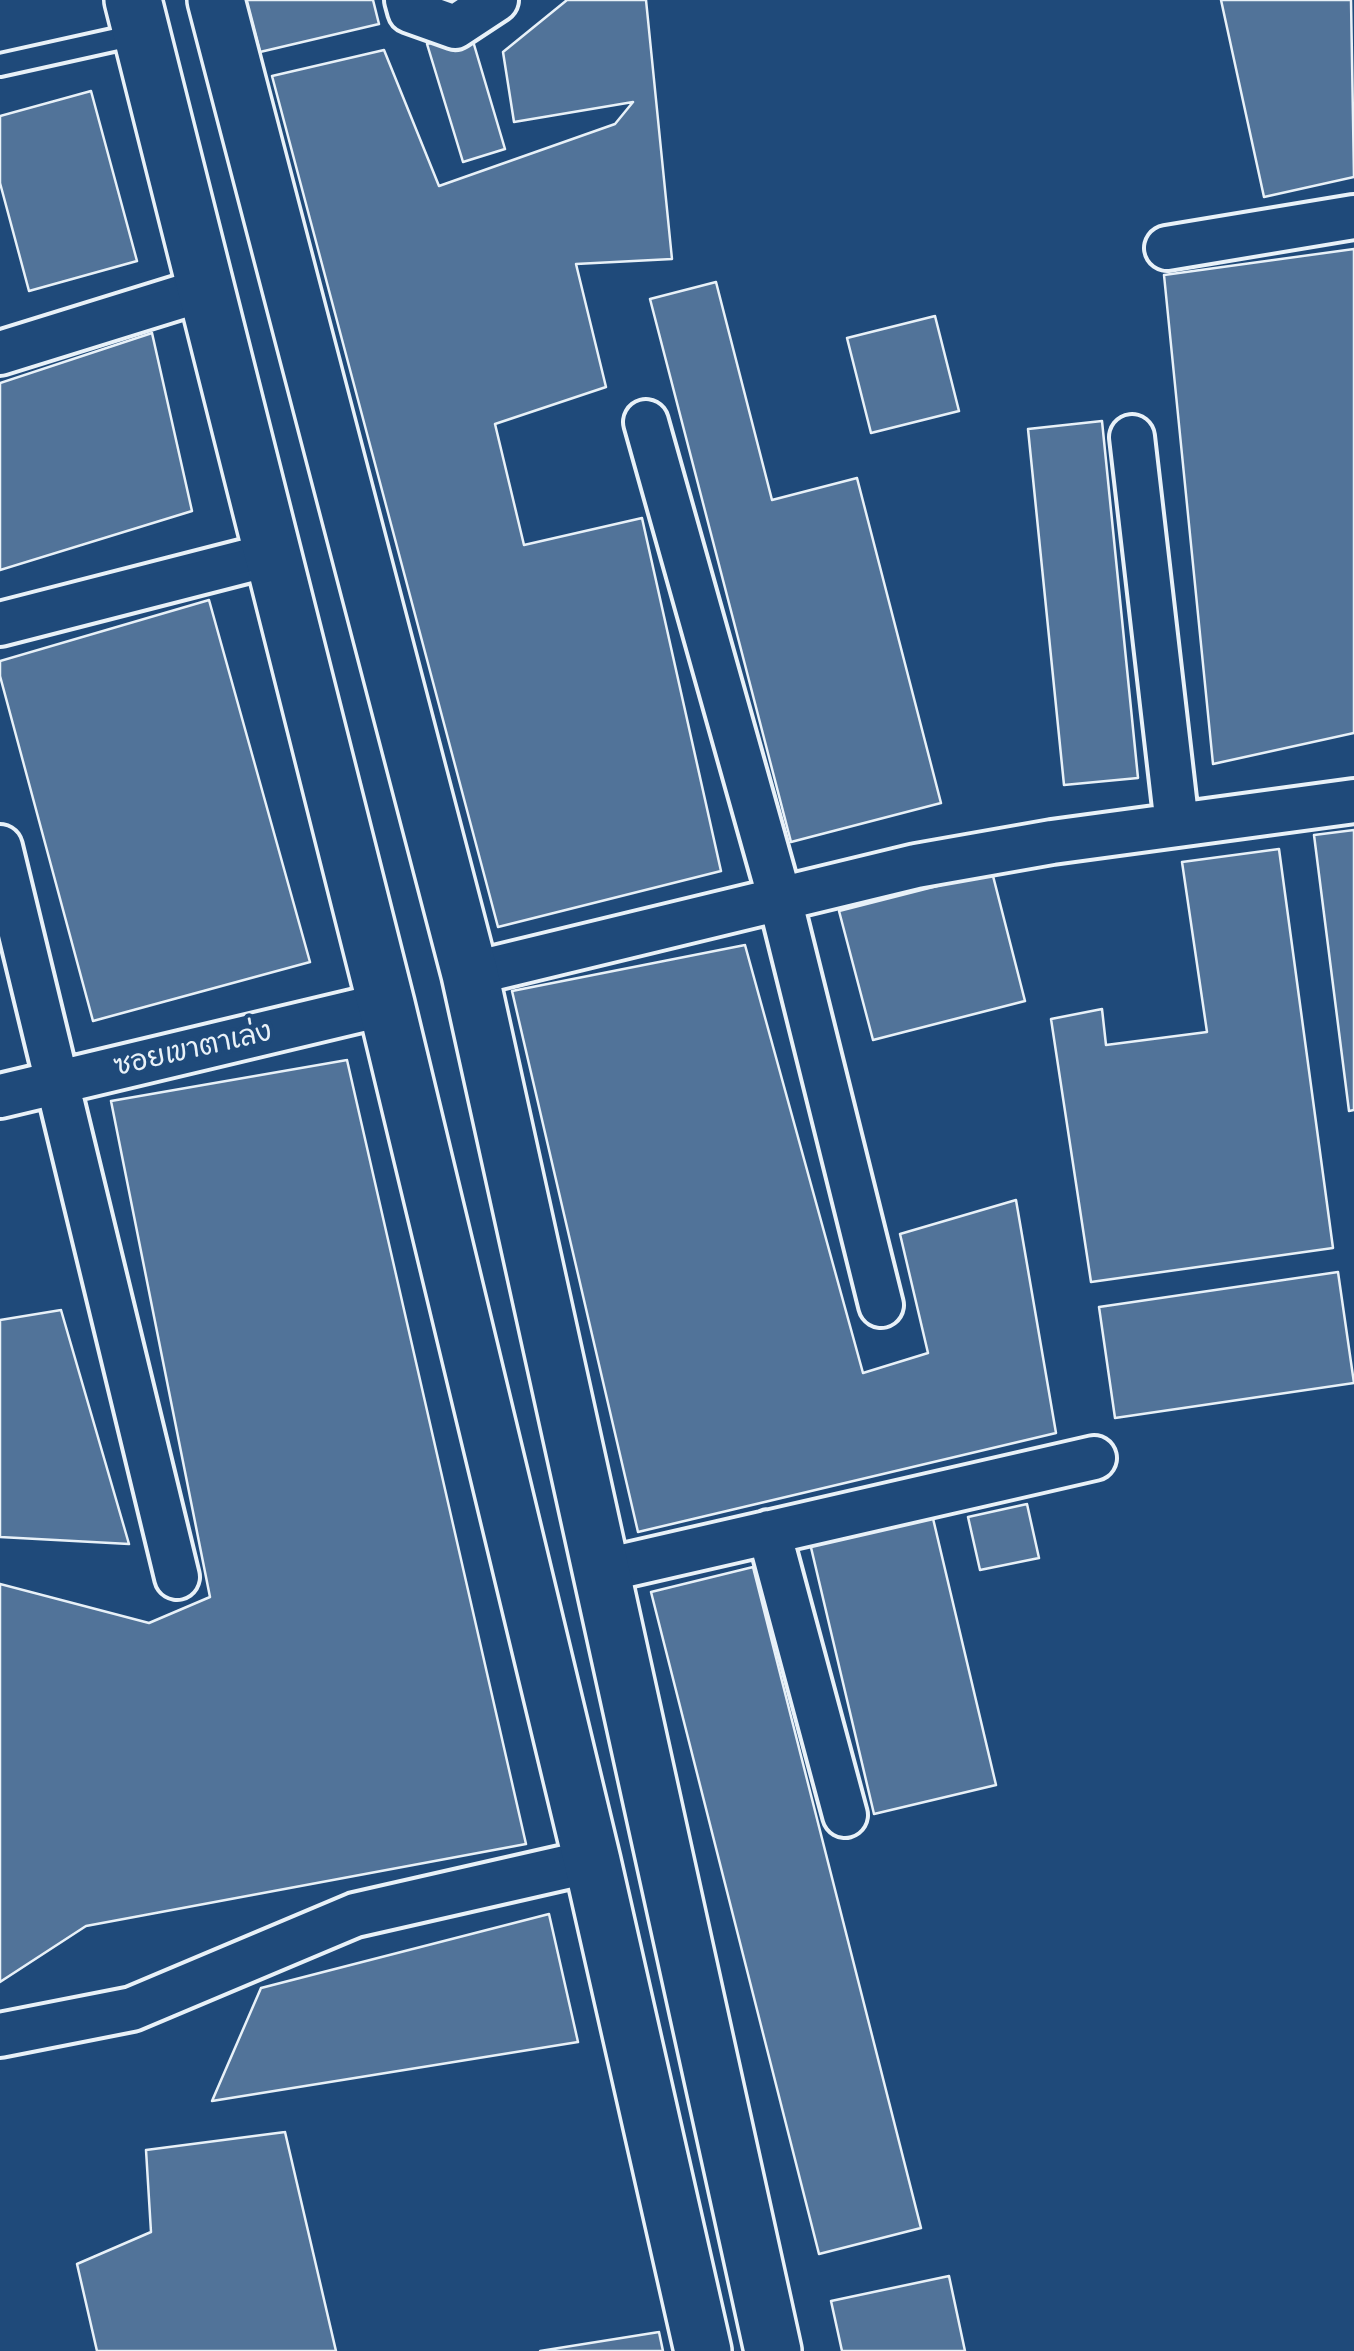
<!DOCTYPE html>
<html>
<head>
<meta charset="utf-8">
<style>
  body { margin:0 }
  canvas { display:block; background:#1f4a7a }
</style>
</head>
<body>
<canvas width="1354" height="2351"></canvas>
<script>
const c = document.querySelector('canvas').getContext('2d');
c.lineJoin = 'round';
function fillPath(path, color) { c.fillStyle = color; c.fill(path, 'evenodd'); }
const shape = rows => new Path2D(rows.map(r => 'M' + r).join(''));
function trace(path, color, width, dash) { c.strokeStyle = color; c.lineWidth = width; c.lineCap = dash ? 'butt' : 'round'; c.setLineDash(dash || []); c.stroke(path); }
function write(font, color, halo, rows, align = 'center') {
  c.font = font + ' "Shantell Sans","Playpen Sans Thai",sans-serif'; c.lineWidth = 8; c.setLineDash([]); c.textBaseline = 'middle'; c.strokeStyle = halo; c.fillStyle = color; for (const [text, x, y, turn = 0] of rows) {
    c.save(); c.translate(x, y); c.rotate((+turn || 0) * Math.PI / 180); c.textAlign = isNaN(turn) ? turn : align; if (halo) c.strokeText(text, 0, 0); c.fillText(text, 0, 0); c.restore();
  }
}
const building = shape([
  [246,0,373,0,379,24,260,52,246,0],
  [567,0,646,0,672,259,576,264,606,387,495,424,524,545,642,518,721,871,498,927,272,76,384,50,439,186,615,124,633,102,514,122,503,52,567,0],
  [1221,0,1351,0,1354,177,1264,197,1221,0],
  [470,31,505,149,463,162,427,44,470,31],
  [91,91,137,261,29,291,0,183,0,116,91,91],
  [1354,249,1354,733,1213,764,1164,275,1354,249],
  [716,282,772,500,857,478,941,803,791,842,650,299,716,282],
  [935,316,959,411,871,433,847,338,935,316],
  [152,333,192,511,0,570,0,383,152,333],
  [1102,421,1138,778,1064,785,1028,429,1102,421],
  [209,600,310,962,93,1021,0,676,0,661,209,600],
  [1354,830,1354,1110,1349,1111,1314,835,1354,830],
  [1279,849,1333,1248,1091,1282,1051,1019,1102,1009,1106,1045,1207,1032,1182,862,1279,849],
  [992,872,1025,1001,873,1040,839,911,992,872],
  [745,945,863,1373,928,1353,900,1234,1016,1200,1056,1433,638,1532,512,991,745,945],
  [347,1060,526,1844,86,1926,0,1982,0,1584,149,1623,210,1597,111,1101,347,1060],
  [1338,1272,1354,1383,1115,1418,1099,1307,1338,1272],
  [61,1310,129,1544,0,1537,0,1320,61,1310],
  [1027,1504,1039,1558,980,1570,968,1517,1027,1504],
  [931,1510,996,1785,874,1814,809,1539,931,1510],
  [753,1567,921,2228,819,2254,651,1592,753,1567],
  [549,1914,578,2042,212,2101,261,1988,549,1914],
  [285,2132,336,2351,97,2351,77,2264,151,2232,146,2150,285,2132],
  [949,2276,965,2351,842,2351,831,2301,949,2276],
  [659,2332,663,2351,540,2351,659,2332]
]);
const lane = shape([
  [0,65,140,34]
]);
const street = shape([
  [407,0,410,11,455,27,496,0],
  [1167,248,1354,217],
  [0,353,206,289],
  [646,422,780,899,881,1305],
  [1132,437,1177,825],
  [0,624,273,554],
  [0,847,177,1577],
  [470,974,916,866,1052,842,1354,801],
  [0,1096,386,1004],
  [769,1532,845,1815],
  [601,1571,1094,1458],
  [0,2035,132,2009,355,1915,592,1861]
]);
const secondary = shape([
  [133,0,386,1004,592,1861,703,2351],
  [216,0,470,974,773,2351]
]);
const streetNames = [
  ["ซอยเขาตาเล่ง",193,1050,-13]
];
fillPath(building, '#517399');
trace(building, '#e8f1f8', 2.5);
trace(lane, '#e8f1f8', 28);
trace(street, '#e8f1f8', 50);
trace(secondary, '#e8f1f8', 62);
trace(lane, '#1f4a7a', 20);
trace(street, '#1f4a7a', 42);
trace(secondary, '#1f4a7a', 55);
write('28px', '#e8f1f8', '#1f4a7a', streetNames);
</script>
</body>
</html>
